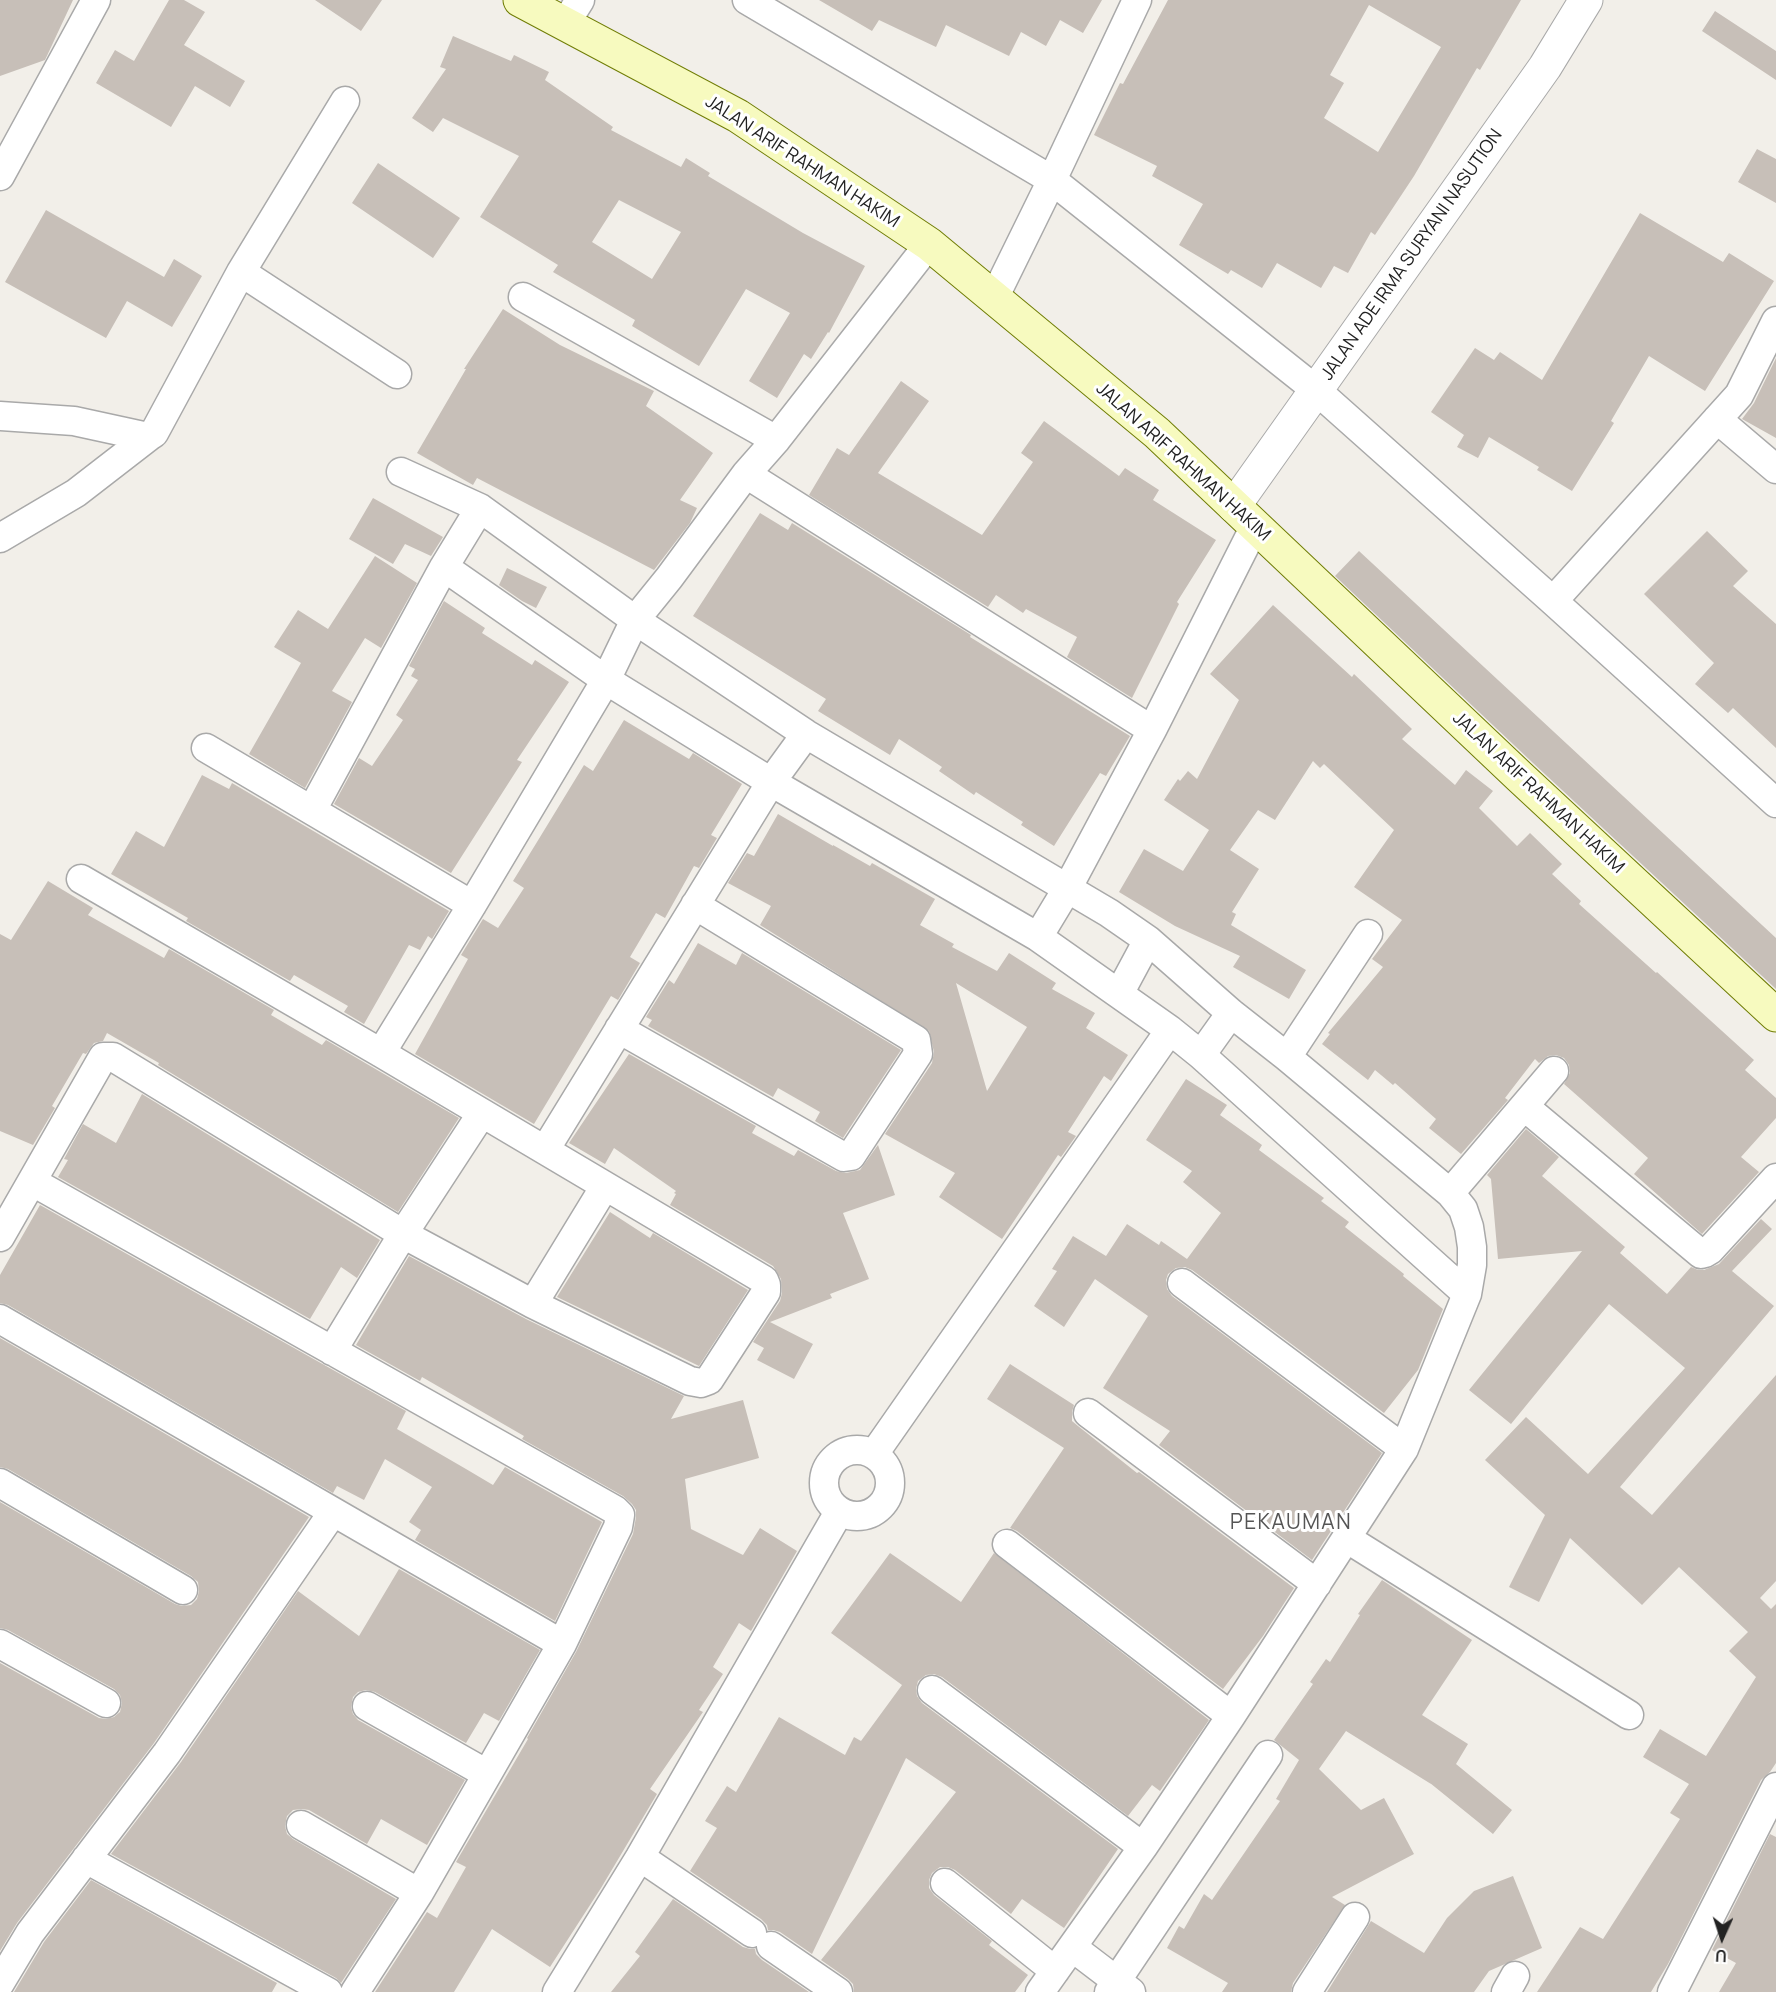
<!DOCTYPE html>
<html>
<head>
<meta charset="utf-8">
<style>
  body { margin:0 }
  #map { position:relative; width:1776px; height:1992px; overflow:hidden; background:#f2efe9; font-family:Manrope,sans-serif }
  canvas { display:block }
  .north { position:absolute; left:1692px; top:1908px; width:60px; height:60px; -webkit-text-stroke:4px #fff; paint-order:stroke; rotate:183deg; font-size:16px; font-weight:700; line-height:24px; text-align:center; color:#222 }
  .north::after { content:''; display:block; margin:auto; width:21px; height:27px; background:#222; clip-path:polygon(50% 0,100% 100%,50% 72%,0 100%) }
</style>
</head>
<body>
<div id="map">
<canvas width="1776" height="1992"></canvas>
<div class="north">U</div>
</div>
<script>
const c = document.querySelector('canvas').getContext('2d');
c.lineJoin = 'round';
function fillPath(path, color) { c.fillStyle = color; c.fill(path, 'evenodd'); }
const shape = rows => new Path2D(rows.map(r => 'M' + r).join(''));
function trace(path, color, width, dash) { c.strokeStyle = color; c.lineWidth = width; c.lineCap = dash ? 'butt' : 'round'; c.setLineDash(dash || []); c.stroke(path); }
function write(font, color, halo, rows, align = 'center') {
  c.font = font + ' Manrope,sans-serif'; c.lineWidth = 6; c.setLineDash([]); c.textBaseline = 'middle'; c.strokeStyle = halo; c.fillStyle = color; for (const [text, x, y, turn = 0] of rows) {
    c.save(); c.translate(x, y); c.rotate((+turn || 0) * Math.PI / 180); c.textAlign = isNaN(turn) ? turn : align; if (halo) c.strokeText(text, 0, 0); c.fillText(text, 0, 0); c.restore();
  }
}
const building = shape([
  [0,0,73,0,45,60,0,76],
  [169,0,184,0,205,12,184,45,245,81,230,107,195,86,171,127,96,83,115,50,134,61],
  [315,0,382,0,361,31],
  [819,0,1102,0,1083,33,1060,20,1046,46,1021,32,1009,56,946,25,936,47,879,20,872,31],
  [1168,0,1521,0,1480,70,1477,68,1414,176,1375,235,1371,232,1348,273,1334,266,1321,288,1277,263,1262,288,1231,270,1228,274,1179,245,1203,204,1152,176,1157,166,1094,135,1120,83,1123,84],
  [1369,5,1441,47,1378,152,1324,118,1344,83,1330,75],
  [1715,11,1776,51,1776,80,1702,31],
  [453,36,511,61,514,55,549,72,545,80,613,127,611,130,681,167,686,158,710,173,708,176,803,233,865,266,829,333,828,332,811,359,804,354,777,398,749,381,790,313,746,289,699,366,632,326,635,320,553,272,558,265,480,217,519,156,443,118,433,132,412,118,446,69,440,67],
  [619,200,681,232,652,279,592,242],
  [1757,149,1776,159,1776,203,1738,182],
  [378,163,460,218,433,258,352,203],
  [46,210,164,277,174,259,202,276,172,327,127,301,106,338,5,282],
  [1640,213,1723,262,1729,253,1774,281,1705,391,1649,356,1611,421,1614,423,1572,491,1537,470,1539,467,1489,437,1478,458,1457,447,1464,435,1431,412,1475,348,1494,360,1500,352,1542,380],
  [503,309,560,345,654,391,646,406,713,453,680,500,697,508,690,523,654,570,477,478,473,485,417,453,466,369,464,369],
  [1776,358,1776,438,1742,419,1754,403],
  [901,381,929,401,878,473,982,535,1033,462,1021,453,1044,421,1119,476,1125,468,1159,490,1153,500,1216,540,1177,602,1179,604,1132,698,1067,657,1077,637,1026,609,1023,613,996,595,988,607,809,495,837,448,849,455],
  [373,498,443,537,431,556,405,544,393,564,349,539],
  [760,513,788,530,792,523,971,635,970,637,1130,736,1106,776,1100,773,1054,846,1021,825,1023,822,976,792,974,795,939,771,942,767,899,739,890,755,818,711,826,699,693,616],
  [1707,531,1748,571,1733,586,1776,624,1776,748,1733,708,1728,713,1695,684,1714,663,1644,594],
  [1359,551,1776,938,1776,989,1533,763,1335,576],
  [375,556,417,583,381,648,365,638,332,691,352,702,305,788,249,754,301,663,274,647,298,610,328,629],
  [507,568,547,587,536,608,522,601,499,585],
  [444,601,485,628,482,633,532,665,535,660,569,682,517,760,522,762,451,873,334,804,359,758,372,766,403,720,396,715,418,680,411,676,415,669,409,666],
  [1273,605,1352,677,1354,674,1412,729,1402,739,1455,785,1466,770,1493,791,1479,808,1517,846,1530,833,1562,864,1552,874,1581,901,1579,904,1656,973,1657,972,1754,1060,1745,1070,1776,1098,1776,1118,1741,1157,1759,1172,1702,1234,1634,1174,1648,1158,1564,1084,1570,1073,1569,1065,1564,1058,1556,1055,1548,1056,1539,1063,1535,1059,1505,1098,1508,1100,1461,1154,1429,1128,1436,1119,1395,1083,1393,1085,1375,1070,1368,1080,1322,1044,1330,1034,1328,1033,1383,967,1372,959,1402,920,1354,887,1394,830,1324,764,1320,768,1313,761,1275,820,1258,810,1230,850,1259,869,1232,912,1236,914,1231,925,1306,970,1289,999,1233,967,1240,956,1175,926,1119,892,1144,849,1183,871,1209,830,1164,800,1178,779,1180,781,1188,771,1197,779,1239,700,1210,674],
  [624,720,689,759,693,753,742,784,711,835,717,838,699,868,694,866,665,918,656,913,630,957,640,963,618,1000,611,996,534,1124,415,1054,468,959,461,955,483,919,498,928,524,888,513,881,537,842,584,765,593,771],
  [202,775,229,789,232,783,449,911,432,939,428,936,420,950,409,945,364,1024,344,1012,348,1006,294,975,290,981,186,921,188,918,111,874,136,831,164,847],
  [778,814,833,846,833,845,870,866,872,863,935,899,920,925,954,944,952,947,997,971,1009,953,1056,983,1052,989,1095,1013,1086,1028,1128,1055,1111,1081,1104,1076,1068,1132,1076,1136,1061,1157,1058,1155,1002,1239,939,1197,955,1173,885,1134,932,1063,934,1052,929,1031,760,925,771,906,728,883,747,853,754,856],
  [956,983,1027,1027,987,1091],
  [48,881,93,908,88,915,164,958,169,949,274,1010,271,1015,322,1045,326,1040,459,1118,398,1212,158,1065,159,1063,107,1033,103,1041,94,1043,86,1054,83,1053,52,1106,55,1108,33,1145,0,1131,0,934,11,940],
  [698,943,736,965,742,953,901,1050,843,1138,815,1121,820,1112,778,1088,773,1097,648,1026,652,1020,646,1017,669,980,674,984],
  [629,1054,756,1126,752,1133,794,1156,798,1150,836,1171,846,1173,860,1170,878,1145,895,1195,843,1213,869,1279,830,1294,832,1298,770,1322,813,1344,794,1379,757,1360,764,1348,753,1342,780,1301,782,1293,781,1279,773,1266,670,1205,676,1194,674,1193,676,1191,614,1148,605,1164,569,1143],
  [1186,1079,1227,1105,1220,1115,1262,1145,1259,1150,1324,1198,1321,1201,1349,1222,1345,1227,1404,1274,1403,1276,1443,1309,1418,1370,1384,1413,1192,1270,1185,1267,1176,1268,1168,1274,1166,1280,1167,1289,1172,1296,1382,1453,1312,1560,1159,1445,1170,1431,1103,1388,1148,1316,1095,1279,1064,1327,1034,1306,1057,1271,1052,1269,1073,1236,1106,1256,1127,1224,1159,1245,1161,1241,1187,1259,1221,1213,1183,1182,1192,1171,1146,1140],
  [142,1094,380,1240,357,1278,341,1267,310,1319,58,1177,68,1160,64,1159,83,1124,116,1143],
  [1526,1129,1559,1157,1542,1176,1625,1247,1620,1253,1667,1294,1691,1267,1698,1270,1704,1270,1719,1264,1761,1219,1772,1229,1732,1271,1774,1306,1620,1487,1652,1515,1776,1375,1776,1581,1760,1598,1771,1609,1776,1604,1776,1763,1770,1772,1761,1780,1668,1964,1651,1992,1537,1992,1580,1927,1603,1939,1680,1819,1670,1813,1689,1784,1643,1757,1660,1729,1706,1756,1756,1677,1729,1651,1748,1632,1679,1567,1642,1605,1570,1538,1539,1602,1509,1587,1545,1515,1485,1460,1526,1417,1588,1474,1685,1368,1609,1304,1511,1424,1469,1390,1582,1251,1498,1259,1491,1179,1487,1175],
  [40,1205,406,1411,397,1429,466,1469,493,1485,505,1467,602,1522,555,1621,415,1540,421,1530,409,1522,432,1487,385,1459,364,1500,337,1486,333,1493,8,1305,0,1303,0,1275],
  [610,1212,650,1238,653,1233,748,1290,699,1366,557,1297],
  [409,1256,526,1319,684,1396,671,1419,743,1400,759,1458,685,1479,691,1529,743,1555,760,1528,797,1551,751,1631,739,1623,713,1667,723,1674,699,1710,703,1712,650,1789,657,1794,601,1888,550,1967,492,1929,454,1992,375,1992,427,1912,437,1918,466,1867,456,1862,528,1739,527,1738,576,1652,633,1534,636,1517,636,1510,632,1504,623,1496,522,1439,524,1436,422,1377,420,1381,356,1345],
  [0,1338,309,1517,154,1743,17,1923,0,1951,0,1663,99,1718,106,1719,114,1717,120,1712,122,1703,120,1695,114,1689,8,1630,0,1628,0,1502,175,1604,182,1606,191,1605,197,1599,199,1591,198,1582,191,1576,8,1469,0,1467],
  [1010,1364,1074,1405,1072,1412,1072,1421,1078,1426,1137,1473,1139,1472,1294,1588,1263,1636,1223,1689,1017,1531,1010,1528,1064,1448,987,1399],
  [890,1553,961,1602,994,1553,1209,1720,1160,1791,1152,1785,1128,1816,942,1677,934,1674,926,1675,918,1681,916,1689,917,1696,922,1703,1118,1849,1064,1928,1022,1899,1011,1914,955,1870,948,1867,940,1867,932,1873,929,1880,929,1888,934,1895,992,1941,989,1945,1028,1975,1015,1992,854,1992,853,1984,848,1979,821,1960,956,1792,906,1758,812,1954,780,1932,773,1930,768,1930,767,1925,761,1919,690,1871,717,1828,705,1821,727,1786,736,1792,779,1717,845,1755,854,1737,861,1741,902,1685,831,1633],
  [399,1569,540,1650,499,1721,484,1713,466,1743,375,1692,366,1690,358,1692,353,1697,351,1707,353,1714,358,1720,465,1780,427,1845,381,1819,367,1844,309,1810,302,1809,293,1810,287,1816,285,1826,287,1834,293,1839,396,1899,341,1983,336,1978,111,1854,181,1762,298,1591,359,1636],
  [1382,1580,1472,1640,1422,1715,1468,1744,1456,1764,1512,1810,1493,1834,1430,1783,1431,1784,1346,1731,1319,1769,1361,1810,1384,1798,1414,1854,1332,1897,1345,1905,1293,1983,1291,1992,1222,1992,1228,1983,1167,1948,1179,1926,1184,1929,1204,1894,1212,1900,1280,1801,1276,1799,1299,1760,1274,1740,1313,1684,1310,1682,1326,1659,1330,1662,1360,1615,1358,1614],
  [1770,1834,1776,1837,1776,1992,1719,1992,1736,1963,1712,1950],
  [1513,1876,1542,1948,1489,1971,1474,1992,1327,1992,1371,1921,1424,1953,1447,1918,1474,1891],
  [91,1880,277,1983,272,1992,14,1992,44,1942],
  [673,1899,743,1947,750,1949,755,1949,756,1954,762,1960,809,1992,611,1992,640,1956,635,1952]
]);
const minor = shape([
  [747,0,1052,180,1316,390,1553,601,1776,803],
  [565,24,580,0],
  [0,176,96,0],
  [241,272,397,374],
  [523,297,776,440],
  [994,298,1052,180,1137,0],
  [0,416,74,421,143,436,151,435,154,433,241,272,345,101],
  [1717,419,1776,469],
  [401,472,480,508,635,620,806,734,1109,913,1148,940,1231,1013,1287,1057,1450,1193,1463,1209,1469,1227,1472,1247,1472,1265,1467,1294,1404,1449,1231,1716,1143,1847,1040,1992],
  [746,474,1152,730],
  [0,538,76,493,151,435],
  [444,567,606,680,771,782,1038,937,1170,1030,1201,1055,1467,1294],
  [1553,601,1739,395,1776,321],
  [206,748,472,905],
  [312,810,444,567,480,508],
  [1038,937,1067,889,1152,730,1255,526],
  [1119,994,1148,940],
  [619,1029,844,1157,851,1156,918,1054,916,1040,695,905],
  [381,1053,472,905,606,680,635,620,669,578,746,474,776,440,929,244],
  [1201,1055,1231,1013],
  [1287,1057,1368,934],
  [1525,1107,1701,1254,1705,1253,1710,1250,1776,1178],
  [545,1150,771,782,806,734],
  [33,1182,615,1510,620,1515,618,1527,562,1644,419,1893,355,1992],
  [1450,1193,1554,1071],
  [0,1237,103,1057,113,1057,403,1234,533,1304,690,1381,701,1383,709,1380,766,1292,766,1285,764,1280,381,1053,81,879],
  [1182,1283,1404,1449],
  [533,1304,605,1186],
  [0,1319,562,1644],
  [332,1351,403,1234,482,1113],
  [1088,1413,1317,1584],
  '824 1483a33 33 0 1 1 66 0a33 33 0 1 1-66 0Z',
  [874,1454,1170,1030],
  [0,1483,183,1590],
  [1346,1538,1629,1715],
  [1007,1544,1231,1716],
  [0,1644,106,1703],
  [932,1690,1143,1847],
  [367,1706,487,1774],
  [301,1825,419,1893],
  [640,1857,752,1933],
  [86,1859,328,1992],
  [945,1883,1055,1971],
  [771,1946,838,1992],
  [1072,1947,1131,1992],
  [0,1983,30,1933,167,1753,333,1512],
  [557,1992,640,1857,839,1512],
  [1109,1992,1268,1755],
  [1307,1992,1355,1917],
  [1506,1992,1515,1976],
  [1672,1992,1776,1787]
]);
const tertiary = shape([
  [1234,506,1545,67,1586,0]
]);
const secondary = shape([
  [520,0,738,116,929,244,1157,433,1520,777,1776,1015]
]);
const streetNames = [
  ["JALAN ARIF RAHMAN HAKIM",802,162,33],
  ["JALAN ADE IRMA SURYANI NASUTION",1412,255,-55],
  ["JALAN ARIF RAHMAN HAKIM",1183,462,42],
  ["JALAN ARIF RAHMAN HAKIM",1538,793,43]
];
const quarterNames = [
  ["PEKAUMAN",1291,1523]
];
fillPath(building, '#c7bfb8');
trace(minor, '#a9a9a9', 31);
trace(tertiary, '#a9a9a9', 35);
trace(secondary, '#707d05', 35);
trace(minor, '#fff', 28);
trace(tertiary, '#fff', 33);
trace(secondary, '#f7fabf', 33);
write('18px', '#222', '#fff', streetNames);
c.letterSpacing = '1.5px';
write('21px', '#555', '#fff', quarterNames);
c.letterSpacing = '0px';
</script>
</body>
</html>
